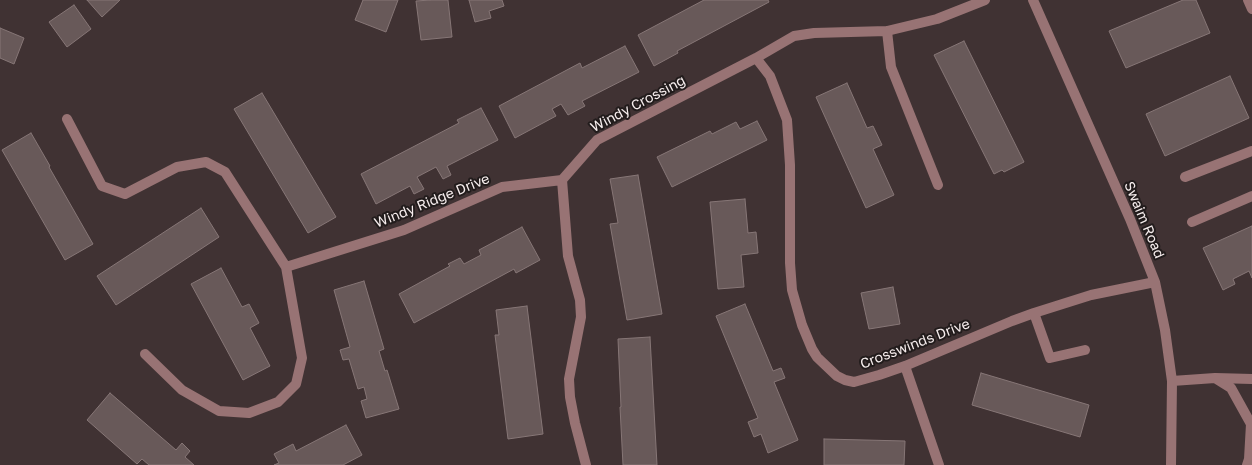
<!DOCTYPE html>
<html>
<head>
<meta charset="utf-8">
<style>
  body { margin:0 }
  canvas { display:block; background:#403233 }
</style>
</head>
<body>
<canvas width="1252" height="465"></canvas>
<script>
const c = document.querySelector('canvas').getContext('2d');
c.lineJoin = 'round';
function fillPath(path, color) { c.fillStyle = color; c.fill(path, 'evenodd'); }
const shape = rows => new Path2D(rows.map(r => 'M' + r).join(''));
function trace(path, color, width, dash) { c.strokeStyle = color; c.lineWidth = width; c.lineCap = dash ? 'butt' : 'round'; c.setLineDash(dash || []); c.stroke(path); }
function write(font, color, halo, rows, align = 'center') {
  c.font = font + ' "Golos Text",sans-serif'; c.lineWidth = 4; c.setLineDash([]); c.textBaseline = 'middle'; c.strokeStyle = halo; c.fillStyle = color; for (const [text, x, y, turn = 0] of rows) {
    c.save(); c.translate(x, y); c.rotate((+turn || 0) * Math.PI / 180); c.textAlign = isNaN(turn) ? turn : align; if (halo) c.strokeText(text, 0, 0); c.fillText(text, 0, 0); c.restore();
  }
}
const building = shape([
  [87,0,120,0,102,17,87,0],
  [363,0,398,0,386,32,355,20,363,0],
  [430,0,448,0,452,37,421,40,416,1,430,0],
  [469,0,502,0,504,6,489,11,491,18,475,22,469,0],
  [704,0,768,0,769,2,677,51,678,53,654,66,638,35,704,0],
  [1183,0,1196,0,1210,33,1126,68,1109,31,1183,0],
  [74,5,91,29,67,47,49,22,74,5],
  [0,28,24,38,14,64,0,58,0,28],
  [964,41,1024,162,1004,172,1002,170,994,174,934,55,964,41],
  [625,46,639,72,582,101,585,106,568,115,561,104,552,109,556,116,515,138,499,106,580,63,582,68,625,46],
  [1230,76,1249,118,1165,156,1146,114,1230,76],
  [847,83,867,128,873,126,882,145,873,149,894,195,866,208,816,97,847,83],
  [262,93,336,217,308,233,234,109,262,93],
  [481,108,498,140,447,166,451,175,443,179,436,167,417,177,424,189,414,194,410,186,376,204,361,174,459,123,457,120,481,108],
  [757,121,767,140,672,187,657,157,710,131,712,134,736,122,740,129,757,121],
  [31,133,50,166,49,167,93,244,65,260,2,150,31,133],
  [638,175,662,314,627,320,610,224,618,223,610,179,638,175],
  [745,199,748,233,756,232,758,253,741,255,744,287,718,289,710,202,745,199],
  [201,208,219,237,116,305,97,276,201,208],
  [1252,226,1252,278,1249,271,1233,279,1235,284,1223,290,1203,248,1252,226],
  [522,227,540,260,516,273,514,269,414,323,399,294,450,266,448,264,460,258,464,264,481,255,479,250,522,227],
  [221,268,242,307,249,304,259,323,250,328,270,366,243,380,191,284,221,268],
  [364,281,384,349,379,351,385,371,387,370,399,409,366,418,361,401,367,399,364,387,358,389,349,359,343,360,340,350,350,347,334,290,364,281],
  [893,287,900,324,869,329,861,293,893,287],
  [745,304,773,371,781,368,785,378,774,382,798,440,768,453,761,434,754,437,748,422,758,418,716,316,745,304],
  [527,306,543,434,508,439,495,335,499,335,496,310,527,306],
  [650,337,657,465,623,465,620,407,621,407,618,339,650,337],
  [981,373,1089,405,1080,437,972,405,981,373],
  [110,393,176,450,182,443,190,451,185,457,194,465,149,465,142,459,137,464,87,420,110,393],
  [346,425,362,455,343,465,274,465,279,463,274,454,293,444,296,451,346,425],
  [824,439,905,441,904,465,824,465,824,439]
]);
const lane = shape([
  [1185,177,1252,151],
  [1192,222,1252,196]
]);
const street = shape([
  [1033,0,1130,219,1155,282,1165,330,1172,381,1171,465],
  [1248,0,1252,9],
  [887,31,891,67,938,185],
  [756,58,770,76,787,120,790,165,790,263,792,290,802,325,812,349,817,357,837,376,845,380,854,382,879,375,905,366,1012,321,1034,313,1091,295,1155,282],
  [67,119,102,186,125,194,177,167,206,162,225,172,286,267,302,358,296,384,278,402,249,413,219,411,182,390,145,354],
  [286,267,404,230,502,187,562,180],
  [1034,313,1050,358,1085,350],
  [905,366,939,465],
  [1215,378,1231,388,1251,424,1249,459,1247,465],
  [1172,381,1215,378,1252,379],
  [586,465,575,423,570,397,569,379,581,317,580,300,568,256,562,180,597,140,756,58,794,36,814,33,887,31,937,19,985,0]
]);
const streetNames = [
  ["Windy Crossing",638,104,-28],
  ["Windy Ridge Drive",432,201,-22],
  ["Swaim Road",1144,220,67],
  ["Crosswinds Drive",915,344,-21]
];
fillPath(building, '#685959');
trace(building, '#867676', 1);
trace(lane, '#987374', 10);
trace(street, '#987374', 10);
write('14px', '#f6eded', '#221c1c', streetNames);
</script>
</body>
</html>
